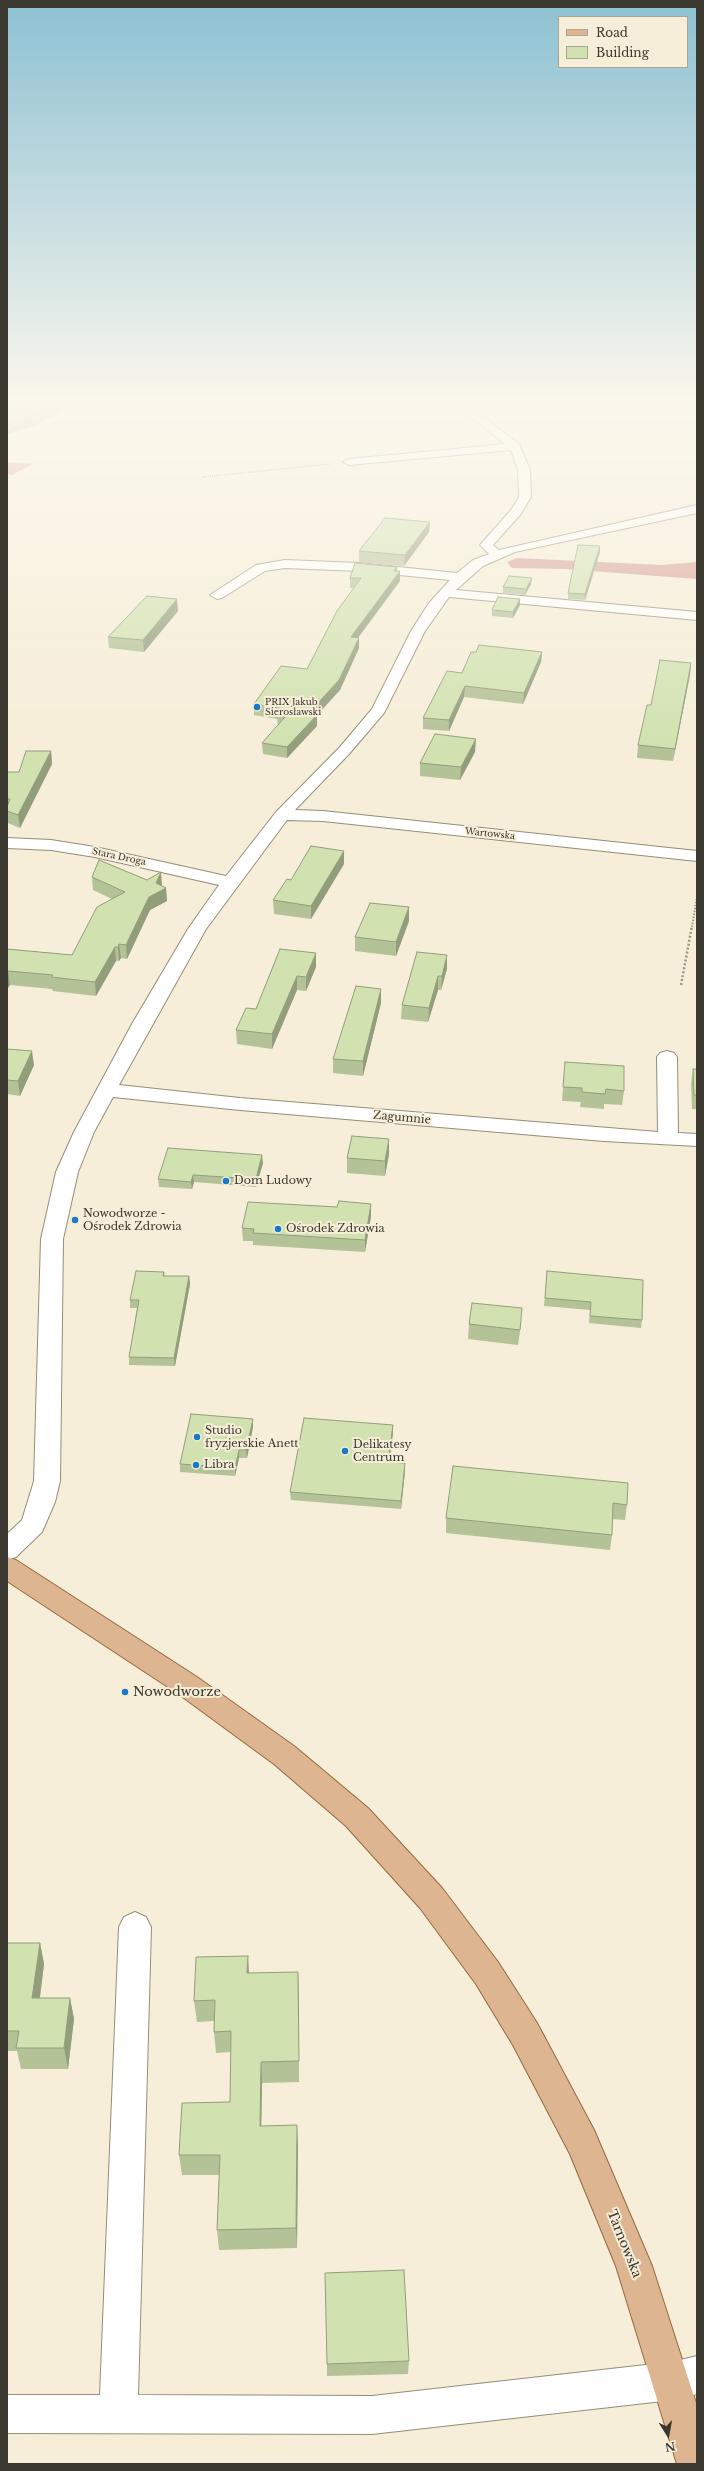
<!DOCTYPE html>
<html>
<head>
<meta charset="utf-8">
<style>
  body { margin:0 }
  #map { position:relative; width:704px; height:2471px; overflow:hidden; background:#f6eed8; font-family:"Libre Baskerville",serif }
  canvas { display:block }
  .frame { position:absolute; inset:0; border:8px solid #3b382f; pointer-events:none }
  .legend { position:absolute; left:558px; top:16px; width:130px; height:52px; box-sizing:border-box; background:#f6eed8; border:1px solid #aba594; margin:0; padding:5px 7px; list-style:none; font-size:12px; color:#3b382f }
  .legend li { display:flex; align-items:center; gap:8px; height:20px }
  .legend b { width:20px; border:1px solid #aba594 }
  .north { position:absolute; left:648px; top:2415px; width:40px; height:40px; -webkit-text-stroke:3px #f6eed8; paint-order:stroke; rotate:169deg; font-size:11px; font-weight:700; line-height:16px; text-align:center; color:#3b382f }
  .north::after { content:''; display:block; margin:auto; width:14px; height:18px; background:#3b382f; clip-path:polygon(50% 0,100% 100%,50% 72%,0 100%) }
</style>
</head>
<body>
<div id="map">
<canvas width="704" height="2471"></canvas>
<div class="frame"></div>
<ul class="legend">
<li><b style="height:5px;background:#ddb591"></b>Road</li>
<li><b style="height:11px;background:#d1e2b0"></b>Building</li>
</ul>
<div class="north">N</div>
</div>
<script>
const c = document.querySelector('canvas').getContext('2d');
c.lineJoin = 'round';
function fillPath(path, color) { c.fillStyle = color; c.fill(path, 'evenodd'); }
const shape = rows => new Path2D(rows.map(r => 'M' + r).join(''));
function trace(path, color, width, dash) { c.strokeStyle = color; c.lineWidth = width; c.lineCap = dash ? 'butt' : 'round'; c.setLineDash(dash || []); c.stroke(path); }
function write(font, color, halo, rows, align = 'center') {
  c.font = font + ' "Libre Baskerville",serif'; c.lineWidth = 4; c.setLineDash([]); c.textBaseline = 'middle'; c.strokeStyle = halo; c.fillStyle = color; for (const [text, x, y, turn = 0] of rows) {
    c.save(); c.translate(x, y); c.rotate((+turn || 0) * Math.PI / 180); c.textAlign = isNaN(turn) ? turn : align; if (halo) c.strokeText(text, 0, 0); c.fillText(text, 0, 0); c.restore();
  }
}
const forest = shape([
  [7,400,73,400,65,409,36,425,7,434],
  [7,462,33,464,12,475,7,474],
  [517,558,662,565,697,562,697,579,564,569,512,568,507,562]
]);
const stream = shape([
  [7,429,47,400]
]);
const pathFar2 = shape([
  [7,403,13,400],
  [202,477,330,464]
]);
const pathFar1 = shape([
  [692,927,697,897]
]);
const path = shape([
  [681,985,692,926]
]);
const minor = shape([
  [450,400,462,400,519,444,530,470,531,497,520,515,493,545,499,550,697,505,697,513,515,552,483,566,456,590,697,612,697,620,449,597,425,631,384,713,349,754,295,810,323,811,697,851,697,861,323,821,287,820,206,929,119,1085,240,1098,658,1132,657,1057,660,1053,667,1051,674,1053,677,1057,678,1133,697,1134,697,1146,604,1141,240,1110,113,1097,94,1132,78,1172,63,1239,60,1481,55,1502,42,1532,16,1557,7,1560,7,1534,22,1520,34,1481,41,1239,56,1172,74,1132,132,1024,188,929,219,885,95,857,51,850,7,848,7,838,51,840,95,847,226,876,276,812,339,748,372,709,411,631,429,603,450,580,359,571,285,568,265,571,222,598,217,599,210,595,256,565,285,560,359,563,457,573,473,560,489,554,480,545,511,510,519,497,518,470,511,450,349,465,343,462,349,459,505,444,450,400],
  [135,1912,146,1917,151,1927,138,2395,372,2396,672,2362,697,2356,697,2394,672,2400,372,2434,7,2433,7,2395,100,2395,119,1927,124,1917,135,1912]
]);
const major = shape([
  [7,1557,16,1560,197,1677,294,1746,368,1808,442,1888,498,1962,537,2023,594,2130,652,2266,697,2406,697,2464,677,2464,616,2266,570,2154,513,2045,476,1984,420,1908,346,1826,274,1764,177,1693,7,1581,7,1557]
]);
const wall = shape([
  [430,522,429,532,404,566,359,562,359,551],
  [600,552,585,600,568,599,568,593],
  [397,567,397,571,400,571,400,581,358,638,359,638,359,648,340,690,317,715,317,726,287,758,263,754,262,743,278,726,277,719,254,715,254,704,307,669,354,588,350,588,350,578],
  [531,584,525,595,503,593,503,587],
  [520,599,520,605,513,618,492,616,492,610],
  [178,611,144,652,109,648,108,637],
  [476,652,542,652,541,662,523,704,464,697,449,731,423,729,423,718,462,673],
  [690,675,673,761,637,758,638,745,651,705],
  [51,751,52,764,20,828,8,823,7,819,7,772,19,772],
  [475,752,460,780,420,776,420,763],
  [344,864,311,919,274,914,273,900,291,880],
  [92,877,147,880,162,886,166,888,167,901,150,910,127,959,121,958,119,961,116,961,96,996,53,991,52,989,10,985,8,988,7,988,7,949,72,955,112,899,93,890],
  [409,921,396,956,355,951,355,937],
  [280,949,316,967,306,991,297,990,272,1049,237,1044,236,1030,256,1009],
  [447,969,441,990,438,990,428,1022,401,1019,402,1005],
  [381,989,381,1003,363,1076,333,1073,333,1059],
  [7,1049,34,1065,20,1096,7,1094],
  [565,1062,624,1091,622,1105,604,1104,604,1109,580,1107,581,1102,562,1101],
  [693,1069,697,1069,697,1109,692,1109,691,1083],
  [389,1154,385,1176,347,1173,347,1158],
  [263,1163,256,1187,194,1182,192,1189,159,1187,158,1179],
  [371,1204,371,1216,365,1252,253,1245,253,1241,243,1241,242,1228,337,1207],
  [547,1271,642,1320,641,1328,589,1323,590,1310,544,1306],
  [164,1272,165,1276,189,1276,190,1284,175,1366,129,1365,129,1357,137,1308,130,1308,130,1300],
  [469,1324,521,1324,518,1345,468,1339],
  [253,1419,253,1427,247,1458,239,1458,235,1476,180,1472,180,1464],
  [393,1425,393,1433,389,1462,405,1471,401,1509,291,1500,290,1492],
  [453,1466,627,1505,625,1520,612,1519,612,1535,610,1550,446,1533,446,1518],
  [7,1943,40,1943,44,1964,40,1998,70,1998,74,2019,68,2069,21,2069,17,2051,7,2051],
  [248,1956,249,1973,299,1993,299,2082,262,2083,261,2126,298,2145,297,2248,219,2250,217,2230,219,2175,182,2175,179,2155,230,2102,231,2052,216,2053,214,2032,214,2021,197,2022,194,2001],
  [409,2361,408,2374,327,2376,327,2364]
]);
const shadedWall = shape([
  [430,522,429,532,404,566,405,555],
  [600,546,600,552,585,600,585,594],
  [397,567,397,575,400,571,400,581,351,647,351,637],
  [532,578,531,584,525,595,526,589],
  [177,599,178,611,144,652,143,640],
  [520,599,520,605,513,618,513,612],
  [359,638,359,648,340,690,317,715,317,726,287,758,287,747,308,714],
  [542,652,541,662,523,704,524,693],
  [691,663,690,675,673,761,675,749],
  [465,686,464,697,449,731,449,720],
  [476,739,475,752,460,780,461,767],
  [51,751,52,764,20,828,18,815],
  [344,851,344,864,311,919,311,906],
  [161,872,162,886,160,891,166,888,167,901,150,910,127,959,126,945],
  [409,907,409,921,396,956,396,942],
  [119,944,121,958,119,961,118,947],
  [115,947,116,961,96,996,95,982],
  [316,953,316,967,306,991,306,977],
  [447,955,447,969,441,990,442,976],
  [8,971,10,985,8,988,7,977,7,973],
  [297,976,297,990,272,1049,272,1034],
  [438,976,438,990,428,1022,429,1008],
  [381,989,381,1003,363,1076,363,1061],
  [32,1051,34,1065,20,1096,18,1081],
  [389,1139,389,1154,385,1176,385,1161],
  [262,1155,263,1163,256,1187,256,1179],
  [193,1175,194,1182,192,1189,191,1182],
  [371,1204,371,1216,365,1252,365,1240],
  [189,1276,190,1284,175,1366,174,1358],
  [253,1419,253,1427,247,1458,246,1450],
  [393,1425,393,1433,388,1470,388,1462],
  [239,1450,239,1458,235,1476,235,1468],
  [405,1463,405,1471,401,1509,401,1501],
  [40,1943,44,1964,37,2019,32,1998],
  [248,1956,249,1977,247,1973],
  [298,1972,299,1993,299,2082,299,2061],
  [70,1998,74,2019,68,2069,64,2048],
  [261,2062,262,2083,261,2147,260,2126],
  [297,2125,298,2145,297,2248,296,2228]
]);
const building = shape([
  [385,518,430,522,405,555,359,551,385,518],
  [578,545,600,546,585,594,568,593,578,545],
  [355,563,397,567,394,571,400,571,351,637,359,638,339,680,308,714,317,715,287,747,262,743,285,717,277,716,284,709,254,704,281,666,307,669,337,611,361,578,350,578,355,563],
  [509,576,532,578,526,589,503,587,509,576],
  [147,596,177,599,143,640,108,637,147,596],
  [498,597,520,599,513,612,492,610,498,597],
  [479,645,542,652,524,693,465,686,449,720,423,718,447,671,462,673,471,652,476,652,479,645],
  [660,660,691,663,675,749,638,745,647,705,651,705,660,660],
  [435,734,476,739,461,767,420,763,435,734],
  [26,751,51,751,18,815,7,811,7,807,10,799,7,799,7,772,19,772,26,751],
  [311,846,344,851,311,906,273,900,287,879,291,880,311,846],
  [99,860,147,880,161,872,156,883,166,888,149,897,126,945,119,944,118,947,115,947,95,982,51,977,53,975,8,971,7,973,7,949,72,955,97,907,125,892,92,877,99,860],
  [370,903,409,907,396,942,355,937,370,903],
  [280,949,316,953,306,977,297,976,272,1034,236,1030,246,1008,256,1009,280,949],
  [417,952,447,955,442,976,438,976,429,1008,402,1005,417,952],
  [356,986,381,989,363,1061,333,1059,356,986],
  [7,1049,32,1051,18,1081,7,1080,7,1049],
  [565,1062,624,1066,624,1091,606,1089,605,1094,582,1092,582,1088,563,1087,565,1062],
  [693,1069,697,1069,697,1095,694,1095,693,1069],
  [352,1136,389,1139,385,1161,347,1158,352,1136],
  [168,1148,262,1155,256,1179,193,1175,191,1182,158,1179,168,1148],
  [339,1201,371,1204,365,1240,253,1233,254,1229,242,1228,248,1202,337,1207,339,1201],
  [136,1271,164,1272,163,1276,189,1276,174,1358,129,1357,139,1300,130,1300,136,1271],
  [547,1271,643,1280,642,1320,590,1316,591,1302,545,1298,547,1271],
  [472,1303,522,1308,520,1330,469,1324,472,1303],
  [191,1414,253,1419,246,1450,239,1450,235,1468,180,1464,191,1414],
  [304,1418,393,1425,388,1462,405,1463,401,1501,290,1492,304,1418],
  [453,1466,628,1483,627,1505,613,1503,612,1535,446,1518,453,1466],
  [7,1943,40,1943,32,1998,70,1998,64,2048,16,2048,19,2031,7,2031,7,1943],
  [248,1956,247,1973,298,1972,299,2061,261,2062,260,2126,297,2125,296,2228,217,2230,220,2155,179,2155,182,2103,230,2102,231,2031,214,2032,215,2000,194,2001,196,1957,248,1956],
  [404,2270,409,2361,327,2364,325,2273,404,2270]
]);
const markers = [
  [257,707,4,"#1979c5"],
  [226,1181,4,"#1979c5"],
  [75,1220,4,"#1979c5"],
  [278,1229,4,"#1979c5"],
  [197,1437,4,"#1979c5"],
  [345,1451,4,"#1979c5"],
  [196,1465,4,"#1979c5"],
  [125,1692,4,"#1979c5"]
];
const farPoinames = [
  ["PRIX Jakub",265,702],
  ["Sierosławski",265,712]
];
const farStreetnames = [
  ["Wartowska",490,834,6],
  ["Stara Droga",119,857,12]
];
const streetNames = [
  ["Zagumnie",402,1118,5]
];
const poiNames = [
  ["Dom Ludowy",234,1181],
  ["Nowodworze -",83,1214],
  ["Ośrodek Zdrowia",83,1227],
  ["Ośrodek Zdrowia",286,1229],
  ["Studio",205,1431],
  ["fryzjerskie Anett",205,1444],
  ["Delikatesy",353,1445],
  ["Centrum",353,1458],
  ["Libra",204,1465]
];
const nearPoinames = [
  ["Nowodworze",133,1692]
];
const nearStreetnames = [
  ["Tarnowska",624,2244,68]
];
fillPath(forest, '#d49c93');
trace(stream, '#a4d4b3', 4.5);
trace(minor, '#948d78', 2);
trace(major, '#96693f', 2);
trace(pathFar2, '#9c9686', 1.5, [1, 1]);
trace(pathFar1, '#9c9686', 2, [1.5, 1.5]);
trace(path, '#9c9686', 2.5, [2, 2]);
fillPath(minor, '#fff');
fillPath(major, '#ddb591');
fillPath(wall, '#b4c297');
fillPath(shadedWall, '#929e7b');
fillPath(building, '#d1e2b0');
trace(building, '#929e7b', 1);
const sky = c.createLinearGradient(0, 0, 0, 746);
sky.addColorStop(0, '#8dc1d3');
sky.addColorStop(0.54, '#fbf7ed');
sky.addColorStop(1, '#fbf7ed00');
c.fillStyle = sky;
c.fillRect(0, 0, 704, 746);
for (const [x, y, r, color] of markers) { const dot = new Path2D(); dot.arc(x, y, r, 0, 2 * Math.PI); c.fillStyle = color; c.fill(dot); trace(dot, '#f6eed8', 1.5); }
write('9px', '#3b382f', '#f6eed8', farPoinames, 'left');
write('9px', '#3b382f', '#f6eed8', farStreetnames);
write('11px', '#3b382f', '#f6eed8', streetNames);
write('11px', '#3b382f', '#f6eed8', poiNames, 'left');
write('13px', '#3b382f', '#f6eed8', nearPoinames, 'left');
write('13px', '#3b382f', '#f6eed8', nearStreetnames);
</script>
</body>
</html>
